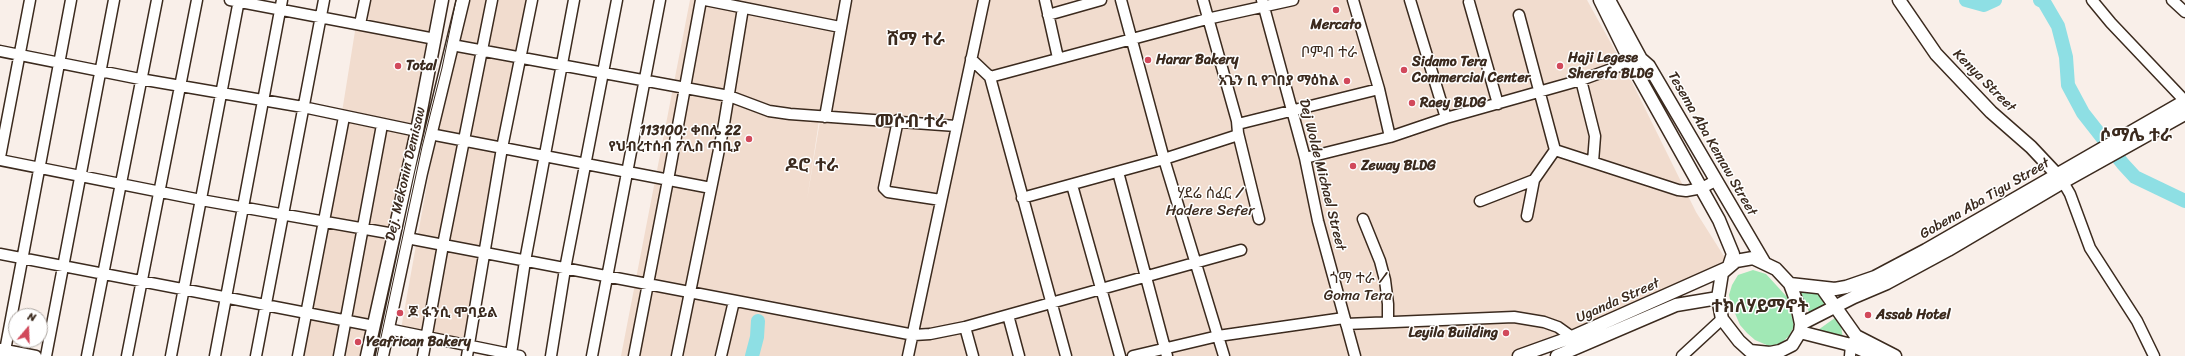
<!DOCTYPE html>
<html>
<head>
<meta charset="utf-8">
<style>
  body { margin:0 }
  #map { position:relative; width:2185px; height:356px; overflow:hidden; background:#f9efe9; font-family:Sriracha,sans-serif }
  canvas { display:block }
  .north { position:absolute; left:8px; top:308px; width:40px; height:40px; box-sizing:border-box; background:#fff; border:1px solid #b1aaa5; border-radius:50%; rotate:19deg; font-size:11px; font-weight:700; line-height:16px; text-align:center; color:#3b2a1e }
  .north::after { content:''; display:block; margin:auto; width:14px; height:18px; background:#d1495b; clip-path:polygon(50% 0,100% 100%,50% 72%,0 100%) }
</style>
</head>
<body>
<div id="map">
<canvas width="2185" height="356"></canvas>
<div class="north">N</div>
</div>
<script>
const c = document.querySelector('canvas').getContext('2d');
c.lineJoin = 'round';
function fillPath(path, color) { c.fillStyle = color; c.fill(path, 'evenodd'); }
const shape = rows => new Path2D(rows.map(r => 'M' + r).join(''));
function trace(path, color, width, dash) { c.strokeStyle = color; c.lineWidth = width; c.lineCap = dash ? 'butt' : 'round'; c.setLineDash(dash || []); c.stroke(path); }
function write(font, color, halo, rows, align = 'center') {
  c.font = font + ' Sriracha,"Noto Sans Ethiopic",sans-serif'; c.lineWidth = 3; c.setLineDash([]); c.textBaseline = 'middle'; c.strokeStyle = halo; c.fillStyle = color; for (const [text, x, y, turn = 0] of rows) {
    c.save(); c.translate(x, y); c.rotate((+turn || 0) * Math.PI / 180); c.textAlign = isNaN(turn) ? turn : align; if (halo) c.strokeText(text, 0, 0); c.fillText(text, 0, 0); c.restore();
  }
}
const built = shape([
  [360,0,434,0,398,198,370,312,362,356,299,356,338,137],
  [460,0,529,0,464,345,401,329],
  [690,0,845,0,822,101,807,200,823,102,846,0,1587,0,1627,72,1696,212,1727,261,1721,268,1515,356,621,356]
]);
const green = shape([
  [1753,270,1766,274,1787,297,1794,326,1789,336,1780,344,1769,346,1755,340,1747,333,1740,325,1731,304,1729,295,1732,285,1738,275],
  [1798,289,1821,291,1834,307,1812,318],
  [1839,315,1843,338,1818,330]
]);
const river = shape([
  [1966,0,1984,5,1995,0],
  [2040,0,2044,2,2058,26,2066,57,2068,85,2083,113,2123,164,2135,177,2185,201],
  [752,356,757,337,758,321]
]);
const minor = shape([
  [230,0,435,39],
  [705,0,840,27],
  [1045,0,1058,58],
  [1121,0,1164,159,1224,356],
  [1262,0,1305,158,1318,221,1355,356],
  [1353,0,1379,89,1390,137],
  [1410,0,1446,118],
  [2092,0,2111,23,2185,101],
  [2172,0,2185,12],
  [1469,2,1498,104],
  [1048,15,1101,0],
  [1519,15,1555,150],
  [360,24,365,0],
  [452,45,729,96,769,111,790,114,956,126],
  [0,51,140,79,303,107,417,131],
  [971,59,990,77],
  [1581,80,1595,136,1593,162],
  [825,117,846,0],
  [898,120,884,188,888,192,941,200],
  [1238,124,1379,89],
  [1238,133,1259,219],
  [430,134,711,188],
  [1555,150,1678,190,1686,191,1702,188,1715,181],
  [0,157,30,0],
  [1305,158,1390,137,1446,118,1581,80,1636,60],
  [0,160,201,200,394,234],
  [1118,172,1167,356],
  [2063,182,2070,194,2090,248,2137,321,2154,356],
  [1072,185,1120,356],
  [1022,198,1164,159,1235,136,1238,133,1237,121,1203,0],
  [1480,201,1534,180],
  [1527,216,1534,180,1555,150],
  [1363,219,1380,261,1385,280,1388,304,1388,321],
  [407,238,914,335,930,334,965,327,1241,250],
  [0,254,374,326],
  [1008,315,1019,356],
  [1346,324,1514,317,1544,322,1558,327,1572,337],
  [965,327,973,356],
  [388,329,520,356],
  [0,349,36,356],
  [511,354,525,261,574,0],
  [4,356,71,0],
  [46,356,114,0],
  [87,356,157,0],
  [127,356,197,0],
  [171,356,239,0],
  [215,356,282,0],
  [256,356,324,0],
  [298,356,344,117],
  [339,356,382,125],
  [423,356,443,245,492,0],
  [467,356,502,148,532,0],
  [551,356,565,269,617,0],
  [592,356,660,0],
  [634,356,668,180,701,0],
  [677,356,723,130,743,8],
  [721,356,734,301],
  [908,356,984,0],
  [1066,356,990,77,1207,19,1293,0],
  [1133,356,1218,336,1344,318],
  [1682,356,1722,319],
  [1850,356,1851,345,1855,339]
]);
const major = shape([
  [1600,0,1630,61,1719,220,1733,254,1729,266],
  [1609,0,1641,59,1649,66,1764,262],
  [1899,0,1936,54,1991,112,2031,147,2063,181],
  [1753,258,1776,269,1790,284,1796,300,1801,324,1800,332,1792,345,1780,351,1770,353,1750,351,1739,341,1722,319,1718,298,1722,273,1736,261,1753,258],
  [1790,284,1835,289,1846,287,1875,277,1926,250,2185,101],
  [1822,288,1856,336,1895,356],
  [1801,324,1854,297,1887,283,1948,250,2063,182,2185,114],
  [1800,332,1851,345,1876,356],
  [367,356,417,131,442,0],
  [382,356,421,173,463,0],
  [1519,356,1572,337,1727,268],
  [1557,356,1676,305,1718,298]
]);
const tram = shape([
  [377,356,422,147,442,68,456,0]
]);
const markers = [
  [1336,10,4,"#d1495b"],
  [1148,60,4,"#d1495b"],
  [398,66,4,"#d1495b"],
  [1560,66,4,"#d1495b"],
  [1404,70,4,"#d1495b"],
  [1347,81,4,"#d1495b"],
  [1412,103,4,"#d1495b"],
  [749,139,4,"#d1495b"],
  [1353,166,4,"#d1495b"],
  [400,313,4,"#d1495b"],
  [1868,315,4,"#d1495b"],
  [1506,333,4,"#d1495b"],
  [358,342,4,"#d1495b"]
];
const poiNames = [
  ["Mercato",1336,25,"center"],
  ["Haji Legese",1568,58],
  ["Sherefa BLDG",1568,74],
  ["Harar Bakery",1156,60],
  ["Sidamo Tera",1412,62],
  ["Commercial Center",1412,78],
  ["Total",406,66],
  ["አጌን ቢ የገበያ ማዕከል",1339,81,"right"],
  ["Raey BLDG",1420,103],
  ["113100: ቀበሌ 22",741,131,"right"],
  ["የህብረተሰብ ፖሊስ ጣቢያ",741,147,"right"],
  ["Zeway BLDG",1361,166],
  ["ጆ ፋንሲ ሞባይል",408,313],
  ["Assab Hotel",1876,315],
  ["Leyila Building",1498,333,"right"],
  ["Yeafrican Bakery",366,342]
];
const streetNames = [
  ["Kenya Street",1984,81,45],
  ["Tesema Aba Kemaw Street",1712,144,60],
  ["Dej. Mekonin Demisaw",406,174,-77],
  ["Dej Wolde Michael Street",1322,175,76],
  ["Gobena Aba Tigu Street",1985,199,-30],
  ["Uganda Street",1618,301,-24]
];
const neighbourhoodNames = [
  ["ቦምብ ተራ",1329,53],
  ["ሃደሬ ሰፈር /",1210,194],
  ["Hadere Sefer",1210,211],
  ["ጎማ ተራ /",1358,279],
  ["Goma Tera",1358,296]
];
const districtNames = [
  ["ሸማ ተራ",916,40],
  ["መሶብ ተራ",911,122],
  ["ሶማሌ ተራ",2136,136],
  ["ዶሮ ተራ",812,166],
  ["ተክለሃይማኖት",1760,307]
];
fillPath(built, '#f1dcce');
fillPath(green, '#a1e8b5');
trace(river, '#8edfe4', 14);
trace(minor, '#3b2a1e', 13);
trace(major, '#3b2a1e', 15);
trace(minor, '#fff', 10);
trace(major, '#fff', 12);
trace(tram, '#3b2a1e', 1);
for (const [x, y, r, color] of markers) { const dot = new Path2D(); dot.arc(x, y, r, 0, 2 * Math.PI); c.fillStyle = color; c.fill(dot); trace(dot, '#fff', 1.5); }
write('bold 14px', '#3b2a1e', '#fff', poiNames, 'left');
write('14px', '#3b2a1e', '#fff', streetNames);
write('15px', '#3b2a1e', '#fff', neighbourhoodNames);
write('bold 18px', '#3b2a1e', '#fff', districtNames);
</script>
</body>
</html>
